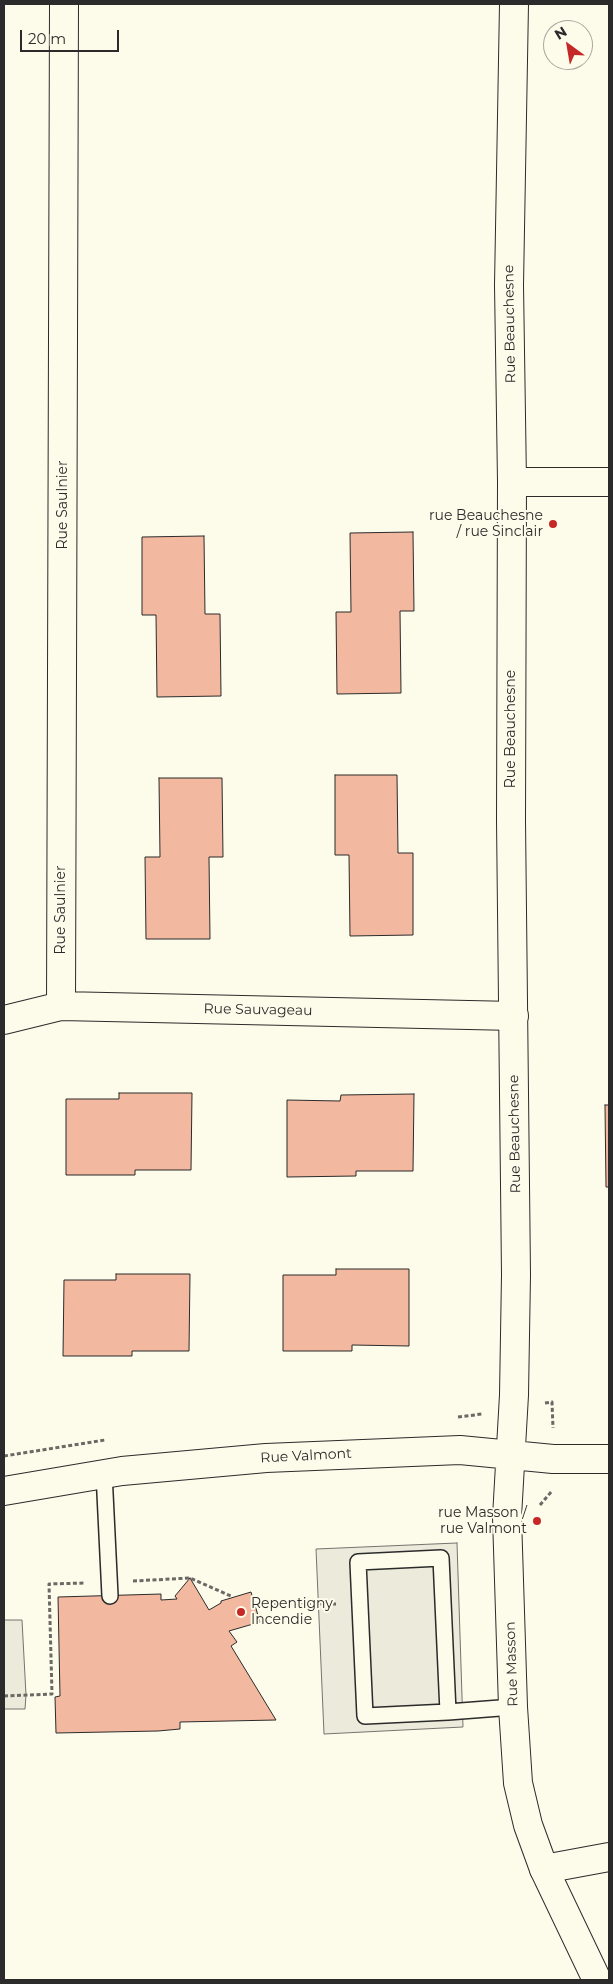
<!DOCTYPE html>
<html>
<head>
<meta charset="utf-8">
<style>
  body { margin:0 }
  #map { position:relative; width:613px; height:1984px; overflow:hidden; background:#fdfbea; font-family:Montserrat,sans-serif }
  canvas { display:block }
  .frame { position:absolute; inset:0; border:5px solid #2b2b2b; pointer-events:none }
  .north { position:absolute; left:543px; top:20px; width:50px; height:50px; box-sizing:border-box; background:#fdfbea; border:1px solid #a9a89e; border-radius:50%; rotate:328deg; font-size:14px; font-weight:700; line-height:20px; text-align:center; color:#2b2b2b }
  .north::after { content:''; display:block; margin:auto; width:18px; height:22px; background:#c62828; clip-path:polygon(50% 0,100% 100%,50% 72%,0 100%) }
  .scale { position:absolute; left:20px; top:30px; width:99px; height:22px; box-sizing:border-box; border:2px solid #2b2b2b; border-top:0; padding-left:6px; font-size:15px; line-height:18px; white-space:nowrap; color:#2b2b2b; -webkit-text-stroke:4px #fdfbea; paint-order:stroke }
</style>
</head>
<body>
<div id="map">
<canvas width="613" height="1984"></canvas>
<div class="frame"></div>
<div class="north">N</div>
<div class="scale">20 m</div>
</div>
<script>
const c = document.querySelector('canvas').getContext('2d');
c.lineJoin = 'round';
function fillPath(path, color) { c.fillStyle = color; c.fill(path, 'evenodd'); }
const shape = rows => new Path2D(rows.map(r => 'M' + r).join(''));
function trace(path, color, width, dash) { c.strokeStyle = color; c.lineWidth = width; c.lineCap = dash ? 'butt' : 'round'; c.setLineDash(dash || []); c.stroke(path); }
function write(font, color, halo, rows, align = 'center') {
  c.font = font + ' Montserrat,sans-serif'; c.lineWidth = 4; c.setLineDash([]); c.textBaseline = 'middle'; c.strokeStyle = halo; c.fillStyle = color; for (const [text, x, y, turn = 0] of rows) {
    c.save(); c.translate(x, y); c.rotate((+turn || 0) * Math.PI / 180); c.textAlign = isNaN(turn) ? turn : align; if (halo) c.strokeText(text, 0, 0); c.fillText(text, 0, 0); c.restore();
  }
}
const parking = shape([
  [457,1543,463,1727,324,1734,316,1549,457,1543],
  [4,1620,22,1620,26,1695,25,1709,4,1709,4,1620]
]);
const building = shape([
  [413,532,414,611,400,611,401,693,337,694,336,612,351,612,350,533,413,532],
  [204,536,205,614,220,614,221,696,157,697,156,615,142,615,142,537,204,536],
  [335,775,397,775,398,853,413,853,413,935,350,936,349,855,335,855,335,775],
  [159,778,222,778,223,857,209,857,210,939,146,939,145,857,160,857,159,778],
  [119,1093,192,1093,191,1170,135,1170,135,1175,66,1175,66,1099,119,1099,119,1093],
  [414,1094,413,1171,356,1171,356,1176,287,1177,287,1100,340,1101,341,1095,414,1094],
  [605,1105,609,1105,609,1187,606,1187,605,1105],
  [336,1269,409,1269,409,1346,352,1345,352,1351,283,1351,283,1275,336,1275,336,1269],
  [116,1274,190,1274,189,1351,132,1351,132,1356,63,1356,64,1280,116,1280,116,1274],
  [190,1578,209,1610,221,1603,221,1601,251,1592,260,1622,229,1631,237,1642,231,1646,276,1720,180,1722,180,1729,158,1731,56,1733,55,1697,60,1696,58,1597,161,1594,161,1600,177,1599,175,1596,190,1578]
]);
const path = shape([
  [545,1403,552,1402,553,1428],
  [458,1417,482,1414],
  [4,1456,105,1440],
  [540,1505,552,1491],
  [133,1581,190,1578,233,1597],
  [255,1604,336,1604],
  [4,1696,52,1694,49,1584,84,1583]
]);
const lane = shape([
  [104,1473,110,1596],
  [448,1712,441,1558,358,1562,365,1716,448,1712,513,1707]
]);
const street = shape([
  [512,482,609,482],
  [61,1006,64,4],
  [4,1020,61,1006,514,1016],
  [544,1869,609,1857]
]);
const secondary = shape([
  [514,4,509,285,512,482,511,820,516,1275,514,1395,507,1517,513,1707,518,1783,528,1825,544,1869,597,1980],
  [4,1491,122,1471,266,1458,460,1450,553,1459,609,1459]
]);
const markers = [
  [553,524,5,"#c62828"],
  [537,1521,5,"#c62828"],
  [241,1612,5,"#c62828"]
];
const streetNames = [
  ["Rue Beauchesne",510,324,-91],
  ["Rue Saulnier",63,505,-90],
  ["Rue Beauchesne",511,729,-90],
  ["Rue Saulnier",61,910,-90],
  ["Rue Sauvageau",258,1010,1],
  ["Rue Beauchesne",515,1134,-91],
  ["Rue Valmont",306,1456,-3],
  ["Rue Masson",512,1664,-92]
];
const poiNames = [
  ["rue Beauchesne",543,516],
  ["/ rue Sinclair",543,532],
  ["rue Masson /",527,1513],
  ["rue Valmont",527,1529],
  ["Repentigny",251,1604,"left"],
  ["Incendie",251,1620,"left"]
];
fillPath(parking, '#eceadb');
trace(parking, '#74746e', 1);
fillPath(building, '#f2b8a0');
trace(building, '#2b2b2b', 1);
trace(lane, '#2b2b2b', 18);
trace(street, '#2b2b2b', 30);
trace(secondary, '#2b2b2b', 30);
trace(path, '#6a6964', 3, [4, 2.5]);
trace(lane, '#fdfbea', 15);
trace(street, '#fdfbea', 28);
trace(secondary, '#fdfbea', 28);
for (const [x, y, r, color] of markers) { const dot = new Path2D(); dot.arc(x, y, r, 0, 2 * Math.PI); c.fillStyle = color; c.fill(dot); trace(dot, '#fdfbea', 2); }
write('14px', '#2b2b2b', '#fdfbea', streetNames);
write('14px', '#2b2b2b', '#fdfbea', poiNames, 'right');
</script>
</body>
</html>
